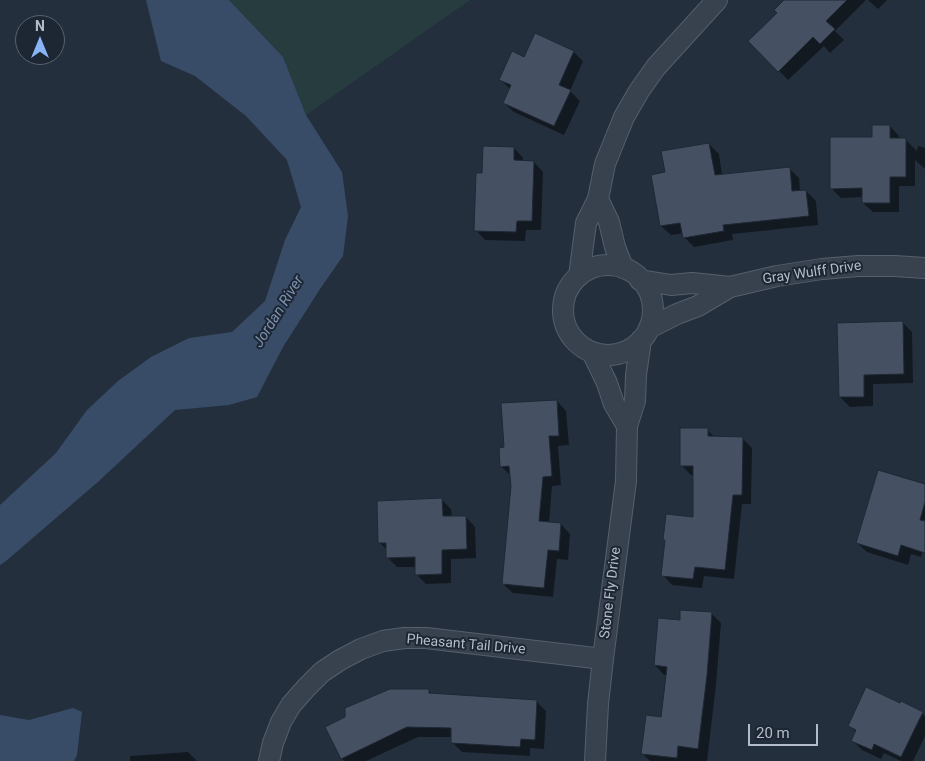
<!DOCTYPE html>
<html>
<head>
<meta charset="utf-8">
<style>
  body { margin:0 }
  #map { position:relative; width:925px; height:761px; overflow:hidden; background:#242f3e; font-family:Roboto,sans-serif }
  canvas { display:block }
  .north { position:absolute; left:15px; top:15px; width:50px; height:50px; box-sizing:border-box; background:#1d2633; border:1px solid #59626f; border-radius:50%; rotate:0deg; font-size:14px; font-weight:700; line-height:20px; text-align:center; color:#b4bcc9 }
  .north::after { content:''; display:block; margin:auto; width:18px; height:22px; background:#8ab4f8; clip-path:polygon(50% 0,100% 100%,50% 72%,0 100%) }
  .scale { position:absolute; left:748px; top:724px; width:70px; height:22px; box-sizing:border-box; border:2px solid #b4bcc9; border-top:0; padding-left:6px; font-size:15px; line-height:18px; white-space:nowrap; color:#b4bcc9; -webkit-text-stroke:4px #1d2633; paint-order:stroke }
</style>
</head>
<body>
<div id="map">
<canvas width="925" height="761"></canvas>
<div class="north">N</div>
<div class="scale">20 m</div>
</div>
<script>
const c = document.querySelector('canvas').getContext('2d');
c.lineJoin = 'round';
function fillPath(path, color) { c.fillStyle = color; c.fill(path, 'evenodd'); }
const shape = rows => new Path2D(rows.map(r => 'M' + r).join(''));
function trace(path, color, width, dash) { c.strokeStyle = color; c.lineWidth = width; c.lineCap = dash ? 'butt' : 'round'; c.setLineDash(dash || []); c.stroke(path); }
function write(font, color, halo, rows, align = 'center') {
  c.font = font + ' Roboto,sans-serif'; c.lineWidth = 4; c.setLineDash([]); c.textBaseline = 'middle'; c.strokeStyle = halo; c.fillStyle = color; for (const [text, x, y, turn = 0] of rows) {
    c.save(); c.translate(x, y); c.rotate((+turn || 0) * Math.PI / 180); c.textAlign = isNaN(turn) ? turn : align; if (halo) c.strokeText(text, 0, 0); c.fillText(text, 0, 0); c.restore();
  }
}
const green = shape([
  [229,0,470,0,306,115,283,57]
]);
const water = shape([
  [146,0,229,0,283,57,306,115,342,172,348,216,343,256,320,289,283,347,257,397,229,405,175,410,99,481,6,561,0,565,0,505,56,453,87,410,118,381,151,357,189,338,232,332,265,301,285,240,301,207,287,160,246,116,195,76,161,61],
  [73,708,82,712,77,755,74,761,0,761,0,715,29,720]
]);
const shadow = shape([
  [785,0,866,0,835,31,844,40,830,53,824,46,788,80,750,41,779,13],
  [868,0,887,0,878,9],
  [574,52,583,61,570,91,580,101,564,135,514,112,504,103,510,89,500,79,525,58],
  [890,126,899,136,899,139,905,139,917,151,918,146,925,148,925,169,915,160,915,186,899,186,899,212,873,212,863,203,863,197,841,198,831,188,874,139],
  [709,144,719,154,722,175,789,168,799,178,800,191,806,191,816,201,818,225,732,234,733,240,694,247,684,237,684,233,671,235,661,226,666,173],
  [514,148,523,158,523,162,534,162,543,172,541,230,526,230,525,241,485,240,476,230,483,175],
  [902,322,912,332,913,383,873,384,873,406,850,407,840,397],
  [557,401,566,411,569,445,558,446,561,485,552,486,549,523,561,524,570,534,568,560,557,559,553,597,513,593,503,584,512,486,511,476,501,466,505,448],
  [707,430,716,438,742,438,752,448,751,504,742,504,734,579,704,576,702,588,672,585,663,575,694,519,694,475,691,475,681,465],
  [925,485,925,543,921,557,911,554,908,565,867,552,857,543],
  [442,500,451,509,452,517,466,517,475,527,476,558,451,559,451,583,426,584,416,574,416,567,397,567,387,557,387,550,379,542],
  [712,614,721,623,716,685,707,761,650,761,643,754,662,718,667,675,664,675,655,665,681,621],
  [428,690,433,695,537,702,546,711,544,749,530,748,530,756,462,752,452,742,452,737,418,737,366,761,344,761,342,759],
  [901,705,922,713,925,716,925,736,913,761,901,761,884,753,881,759,862,750,852,740,856,732,849,725],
  [188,752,197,761,130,761,130,756]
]);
const building = shape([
  [784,0,847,0,826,21,835,29,820,44,813,37,778,72,748,41,777,13,774,10,784,0],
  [535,33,574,51,559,85,571,90,554,126,503,103,511,85,499,80,512,51,524,57,535,33],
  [872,125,890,125,890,138,906,138,906,177,890,177,890,203,862,203,862,188,830,189,830,137,872,137,872,125],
  [709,143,715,175,790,167,792,191,806,190,809,216,723,225,724,231,683,238,680,223,660,226,651,175,665,172,661,151,709,143],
  [483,146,514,147,514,160,534,161,532,221,517,221,516,232,474,231,476,173,482,173,483,146],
  [903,321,904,374,864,375,864,397,839,397,837,323,903,321],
  [557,400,559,436,549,436,552,476,543,477,539,521,561,523,559,551,548,550,544,588,502,584,511,486,509,466,500,467,499,448,504,447,501,403,557,400],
  [680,428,708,428,708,436,743,437,742,495,733,495,725,570,695,567,693,579,661,576,665,540,663,540,666,514,693,517,693,466,680,466,680,428],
  [878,470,925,484,925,502,920,520,925,521,925,553,901,545,898,556,856,543,878,470],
  [442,498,443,516,466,516,467,549,442,550,442,574,415,575,415,557,386,558,386,543,378,543,377,501,442,498],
  [680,610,712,612,707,675,698,749,678,746,677,758,641,754,646,715,661,717,667,667,654,665,658,618,680,620,680,610],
  [866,687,900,703,901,701,923,712,901,757,874,744,872,750,851,741,856,730,848,726,866,687],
  [390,689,429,689,429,693,537,700,535,740,521,739,520,747,451,743,451,728,407,727,341,759,325,727,345,717,345,708,390,689]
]);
const minor = shape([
  [598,199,609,222,615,247,623,268],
  '563 310a45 45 0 1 1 90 0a45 45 0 1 1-90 0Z',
  [579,276,586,223,598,199,605,164,624,117,639,91,656,67,717,0],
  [640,280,671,285,692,283,730,287,777,276,822,269,858,266,895,266,925,268],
  [649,328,677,314,698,306,730,287],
  [592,352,607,383,614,404,627,426],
  [269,761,273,743,281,722,291,705,306,688,322,672,340,660,361,649,383,641,404,638,426,638,603,659],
  [595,761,598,704,603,659,626,481,627,426,635,401,636,375,641,340]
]);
const streetNames = [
  ["Gray Wulff Drive",812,273,-8],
  ["Stone Fly Drive",611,593,-83],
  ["Pheasant Tail Drive",466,645,5]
];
const waterNames = [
  ["Jordan River",279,312,-58]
];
fillPath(green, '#263c3f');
fillPath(water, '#394c67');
fillPath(shadow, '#0007');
fillPath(building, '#455162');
trace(building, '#1f2835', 1);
trace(minor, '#565f6c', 22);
trace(minor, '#38414e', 20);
write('14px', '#b4bcc9', '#1d2633', streetNames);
write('italic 15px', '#7c92b1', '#1d2633', waterNames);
</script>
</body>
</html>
